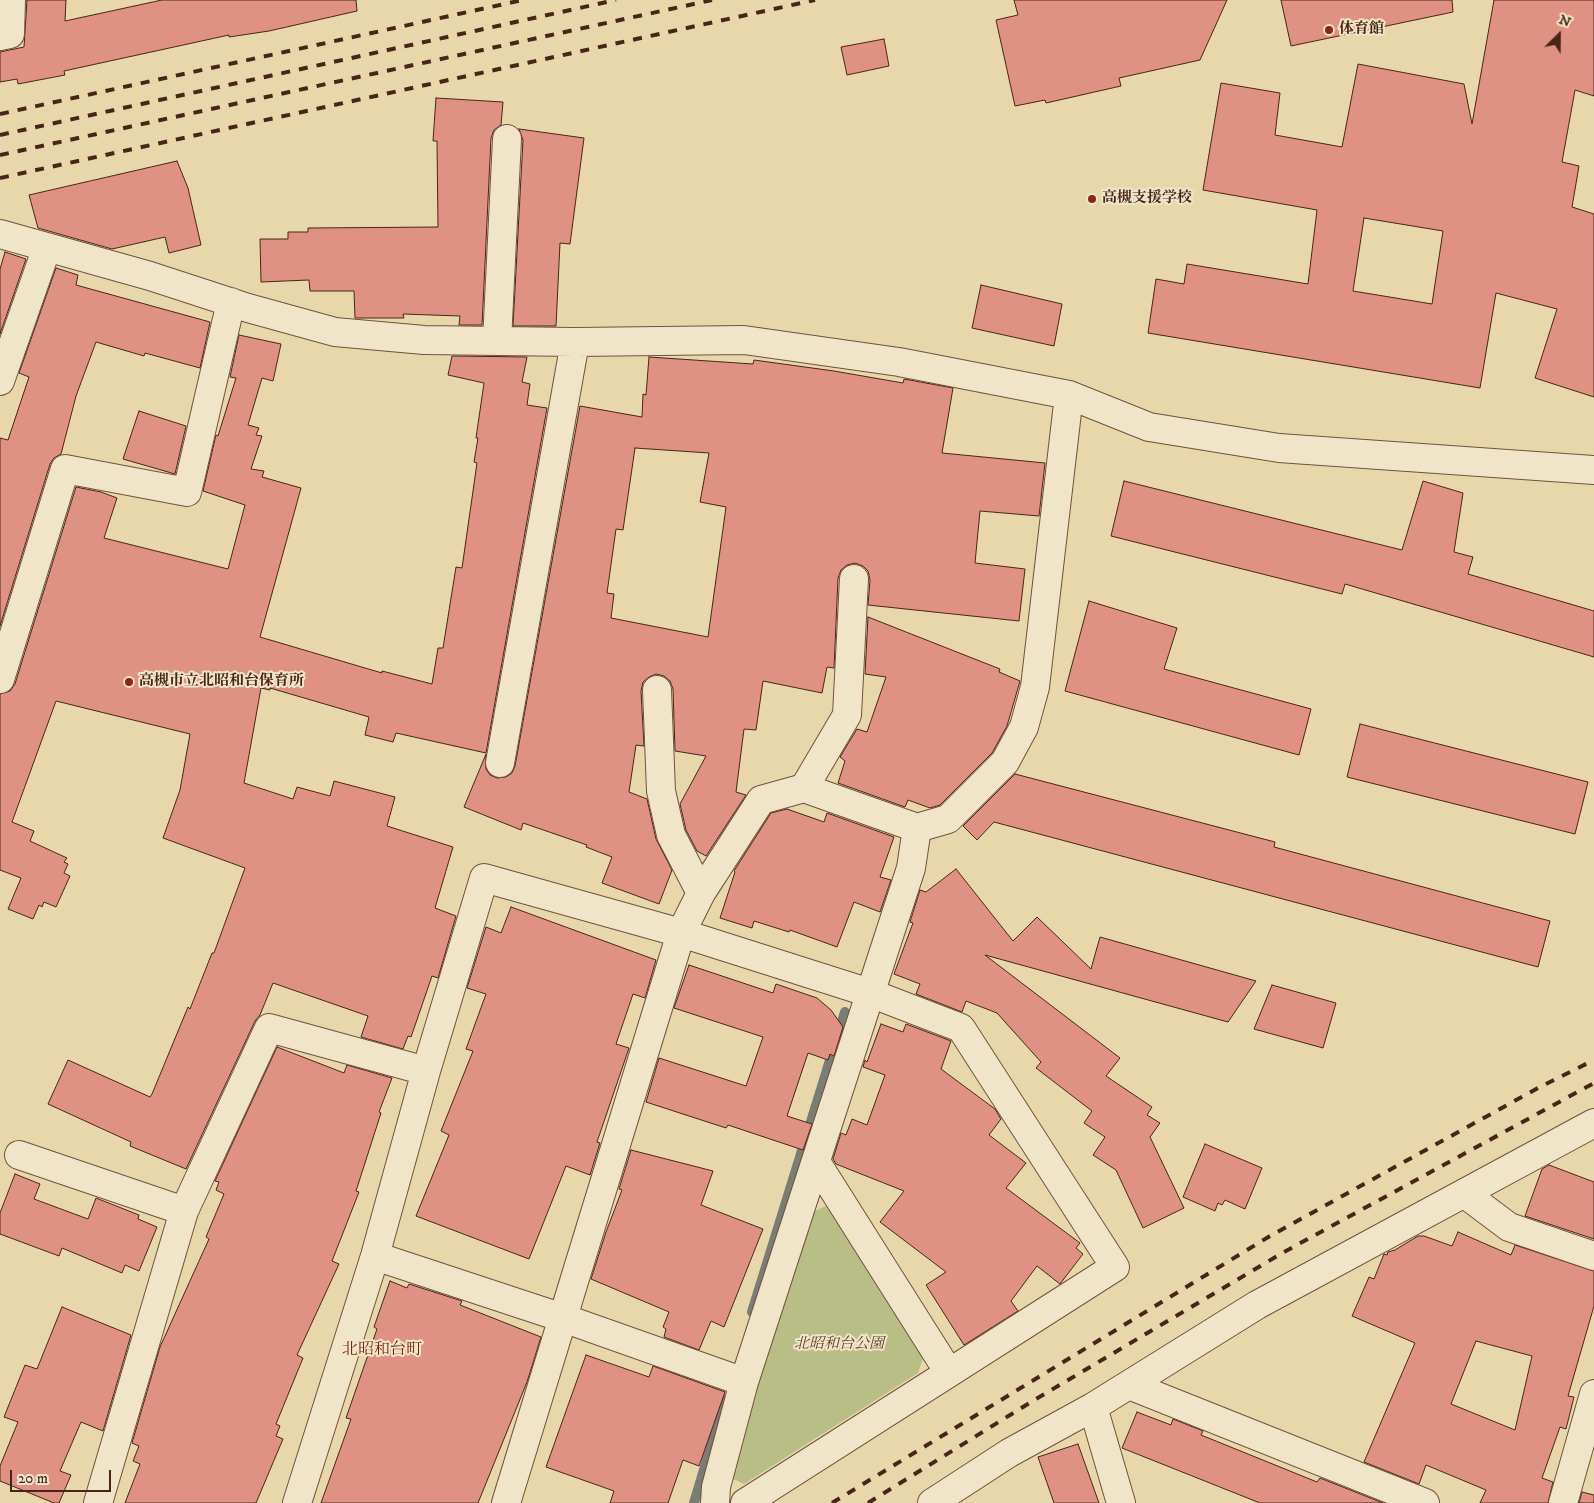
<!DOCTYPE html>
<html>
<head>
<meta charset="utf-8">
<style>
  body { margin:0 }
  #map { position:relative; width:1594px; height:1503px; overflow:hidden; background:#e8d7ab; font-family:"IM FELL DW Pica",serif }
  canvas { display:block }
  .north { position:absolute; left:1534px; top:10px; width:50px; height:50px; -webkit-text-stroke:4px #f0e5c8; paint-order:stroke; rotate:23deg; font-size:14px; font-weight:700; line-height:20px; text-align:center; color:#492518 }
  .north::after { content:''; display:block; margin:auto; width:18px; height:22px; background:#492518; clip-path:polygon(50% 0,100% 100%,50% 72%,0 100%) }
  .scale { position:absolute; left:10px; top:1470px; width:101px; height:22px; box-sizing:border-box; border:2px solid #492518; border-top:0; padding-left:6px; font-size:15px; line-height:18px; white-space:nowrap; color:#492518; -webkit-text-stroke:4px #f0e5c8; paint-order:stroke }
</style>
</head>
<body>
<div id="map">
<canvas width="1594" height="1503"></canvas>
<div class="north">N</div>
<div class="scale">20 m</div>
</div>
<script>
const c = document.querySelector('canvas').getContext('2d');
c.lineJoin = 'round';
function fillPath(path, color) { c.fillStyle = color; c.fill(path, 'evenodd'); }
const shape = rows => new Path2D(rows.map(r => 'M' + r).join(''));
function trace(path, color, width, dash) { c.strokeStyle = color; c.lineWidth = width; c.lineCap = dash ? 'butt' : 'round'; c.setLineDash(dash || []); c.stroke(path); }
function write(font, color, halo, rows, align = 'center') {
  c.font = font + ' "IM FELL DW Pica","Noto Serif JP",serif'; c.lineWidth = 4; c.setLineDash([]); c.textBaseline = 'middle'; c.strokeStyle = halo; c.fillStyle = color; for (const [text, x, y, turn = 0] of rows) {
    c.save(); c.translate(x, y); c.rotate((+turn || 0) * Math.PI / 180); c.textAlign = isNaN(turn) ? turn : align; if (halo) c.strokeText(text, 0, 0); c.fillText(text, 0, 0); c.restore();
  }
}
const green = shape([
  [825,1206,832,1208,924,1356,918,1373,744,1484,727,1476,813,1212]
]);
const stream = shape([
  [752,1312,845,1012],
  [694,1503,725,1400]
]);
const building = shape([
  [27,0,66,0,65,21,162,0,356,0,357,11,269,31,229,37,229,35,64,71,65,75,18,84,17,79,0,82,0,52,24,47,27,0],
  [1014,0,1227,0,1200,60,1119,78,1121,86,1046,103,1045,100,1015,106,996,20,1018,15,1014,0],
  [1281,0,1452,0,1453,12,1291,46,1281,0],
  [1494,0,1594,0,1594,96,1575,90,1562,162,1579,166,1572,207,1594,214,1594,397,1535,378,1557,309,1496,293,1480,388,1148,333,1156,279,1184,284,1187,264,1308,284,1317,210,1203,190,1221,83,1280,93,1275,135,1342,147,1358,64,1464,84,1472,124,1494,0],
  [1364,218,1443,231,1432,304,1353,291,1364,218],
  [884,39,889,66,847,75,841,47,884,39],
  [436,98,503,102,501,125,494,130,491,138,482,325,459,325,460,316,403,314,404,318,355,318,354,291,310,291,309,280,261,282,260,239,288,239,288,232,308,232,308,228,438,227,437,141,433,141,436,98],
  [519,129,584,138,570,244,560,243,556,326,513,326,523,140,519,129],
  [177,161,188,188,201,245,169,253,165,237,112,249,38,228,29,195,177,161],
  [5,252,26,259,0,334,0,269,5,252],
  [56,268,78,275,76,285,210,322,200,368,145,353,144,356,96,342,76,396,61,454,54,458,50,464,0,626,0,438,8,440,29,377,19,373,56,268],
  [981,285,1062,304,1054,346,972,328,981,285],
  [239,335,281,344,273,381,262,378,248,425,259,428,256,435,262,436,251,469,264,471,262,477,301,488,260,637,382,673,382,671,432,684,438,648,443,648,456,567,462,568,477,463,474,462,478,438,476,438,484,383,448,375,452,356,527,357,522,382,530,384,527,405,547,408,486,753,396,733,393,742,365,735,369,717,270,688,270,690,261,688,244,783,293,799,297,787,330,796,334,781,395,797,387,826,453,847,435,908,456,916,438,978,432,976,411,1037,408,1036,403,1049,361,1037,368,1016,273,983,260,1015,255,1021,186,1169,130,1146,131,1142,48,1104,68,1060,150,1097,152,1094,188,1007,190,1009,212,953,214,953,245,868,163,838,180,790,190,734,56,701,12,822,34,831,30,841,67,858,64,862,68,864,64,873,70,876,56,907,44,902,42,907,39,905,33,919,8,909,21,878,0,870,0,694,10,691,15,684,76,487,101,492,117,498,104,538,228,569,245,505,203,491,216,435,218,436,236,378,230,377,239,335],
  [649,357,753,364,754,360,834,371,903,383,904,379,953,388,942,453,1045,463,1039,516,980,511,975,563,1025,569,1019,621,868,605,870,580,868,571,863,566,855,563,847,565,841,570,838,578,834,668,827,667,822,693,763,681,756,730,744,729,736,792,746,795,706,856,697,851,686,830,680,804,706,756,675,751,673,689,670,681,664,676,656,674,649,677,643,682,641,691,644,746,636,745,629,792,647,799,656,839,672,870,659,904,602,883,612,857,586,847,587,845,523,823,521,830,464,807,486,754,486,769,490,775,497,778,506,777,512,773,515,766,580,406,642,417,643,394,646,395,649,357],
  [635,448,709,453,700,502,726,507,708,637,611,618,614,594,607,593,616,529,623,530,635,448],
  [139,411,186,426,175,474,123,459,139,411],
  [1124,481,1402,550,1423,481,1463,493,1454,552,1473,557,1468,574,1594,611,1594,657,1345,584,1342,594,1111,536,1124,481],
  [1089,601,1177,628,1164,669,1311,709,1299,755,1065,691,1089,601],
  [868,617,1000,669,999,672,1020,681,1007,726,992,753,940,805,930,808,908,800,905,807,838,783,845,761,840,757,857,729,867,732,886,677,865,674,868,617],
  [1360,724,1588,782,1575,834,1347,777,1360,724],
  [1015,774,1275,842,1274,847,1550,921,1538,967,994,822,977,840,963,826,1015,774],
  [787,809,824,822,827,813,894,837,880,877,891,880,880,912,854,902,837,947,790,930,789,932,754,921,752,928,720,918,735,872,734,871,771,813,787,809],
  [956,869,1013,941,1037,917,1091,969,1100,937,1256,981,1228,1022,985,955,1120,1058,1106,1076,1152,1107,1147,1115,1160,1123,1150,1137,1184,1208,1143,1228,1116,1170,1093,1155,1105,1137,1084,1123,1092,1111,1036,1068,1041,1062,997,1013,966,1001,962,1012,916,994,920,984,894,974,913,923,910,922,920,890,926,892,956,869],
  [511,907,656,960,645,998,633,994,616,1044,629,1048,597,1142,600,1143,590,1175,566,1166,529,1259,416,1216,449,1135,441,1131,473,1051,466,1049,486,994,467,988,486,927,501,933,511,907],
  [689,965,773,993,776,984,817,998,831,1010,843,1027,834,1056,830,1054,828,1060,808,1053,787,1116,812,1124,803,1150,728,1125,726,1128,646,1102,659,1058,746,1086,763,1037,674,1008,689,965],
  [1272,985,1336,1003,1323,1048,1254,1029,1272,985],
  [881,1024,903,1032,906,1024,951,1041,941,1069,995,1109,1001,1119,989,1135,1026,1163,1006,1188,1080,1243,1076,1248,1083,1254,1060,1284,1037,1266,1011,1301,1018,1311,964,1345,926,1285,946,1272,880,1222,904,1191,836,1164,833,1159,841,1133,846,1135,852,1119,867,1125,885,1075,863,1067,865,1060,867,1062,881,1024],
  [277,1047,344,1073,347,1065,392,1078,379,1112,381,1113,356,1191,359,1192,332,1261,339,1264,297,1355,303,1358,276,1424,280,1426,276,1436,283,1439,256,1503,125,1503,140,1464,133,1461,139,1446,132,1443,160,1347,209,1239,206,1237,224,1194,216,1190,219,1182,215,1181,277,1047],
  [1205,1144,1262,1168,1245,1209,1225,1200,1222,1205,1218,1203,1215,1211,1183,1197,1205,1144],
  [631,1150,713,1171,701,1205,763,1229,724,1327,711,1321,699,1350,664,1337,666,1329,663,1327,669,1312,591,1279,606,1232,622,1190,619,1189,631,1150],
  [1549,1165,1594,1182,1594,1239,1525,1216,1542,1169,1549,1165],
  [15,1174,40,1184,34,1199,88,1219,96,1198,139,1215,138,1219,157,1227,139,1271,125,1265,122,1273,62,1248,59,1256,0,1234,0,1213,15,1174],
  [1458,1232,1511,1255,1515,1245,1594,1271,1594,1306,1568,1396,1574,1397,1566,1429,1560,1427,1542,1478,1553,1482,1548,1503,1480,1503,1486,1490,1426,1465,1419,1484,1364,1462,1415,1343,1352,1316,1369,1277,1374,1279,1384,1254,1387,1255,1388,1252,1395,1250,1418,1236,1424,1236,1452,1246,1458,1232],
  [1476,1341,1532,1356,1515,1430,1451,1404,1476,1341],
  [390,1281,407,1288,409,1284,462,1301,460,1305,541,1337,527,1382,478,1503,321,1503,351,1419,346,1418,377,1329,374,1327,390,1281],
  [62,1307,131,1335,103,1431,81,1422,60,1471,71,1475,59,1503,54,1503,0,1481,0,1466,18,1422,4,1417,25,1365,37,1369,62,1307],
  [586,1355,649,1377,653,1366,725,1392,699,1466,683,1460,668,1503,610,1503,614,1491,546,1467,586,1355],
  [1137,1412,1171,1425,1173,1419,1203,1431,1201,1435,1317,1482,1320,1478,1383,1503,1260,1503,1122,1448,1137,1412],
  [1078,1444,1099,1503,1054,1503,1038,1457,1078,1444],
  [1582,1492,1594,1495,1594,1503,1579,1503,1582,1492]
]);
const minor = shape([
  [0,36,10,34,11,0],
  [0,234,150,276,248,308,335,332,424,340,575,342,744,340,899,362,1069,395,1149,427,1279,448,1594,470],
  [497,341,507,139],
  [0,381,47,247],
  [0,679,65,469,187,492,231,302],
  [657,690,661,791,671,835,701,893],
  [500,763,575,342],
  [804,788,847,715,854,579],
  [19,1155,184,1211],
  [816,1162,948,1371],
  [1465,1194,1509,1227,1594,1256],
  [375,1256,563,1318,744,1382],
  [1129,1385,1425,1503],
  [1093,1407,1121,1503],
  [98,1503,184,1211,269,1028,426,1071],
  [297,1503,375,1256,426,1071,484,878,681,933,870,993,961,1028,1115,1267,745,1503],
  [506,1503,681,933,701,893,761,800,804,788,917,828],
  [715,1503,716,1487,744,1382,911,868,917,828,948,819,1005,762,1024,727,1035,687,1069,395],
  [932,1503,1009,1453,1093,1407,1257,1305,1594,1123],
  [1563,1503,1594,1394]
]);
const rail = shape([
  [0,114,523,0],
  [0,135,616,0],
  [0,155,712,0],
  [0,178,815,0],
  [832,1503,1270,1236,1538,1088,1594,1060],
  [868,1503,1031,1402,1284,1252,1594,1083]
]);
const markers = [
  [1329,30,5,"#8f2418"],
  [1092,199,5,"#8f2418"],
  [129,682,5,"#8f2418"]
];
const poiNames = [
  ["体育館",1339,30],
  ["高槻支援学校",1102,199],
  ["高槻市立北昭和台保育所",139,682]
];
const parkNames = [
  ["北昭和台公園",839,1345]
];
const neighbourhoodNames = [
  ["北昭和台町",382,1351]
];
fillPath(green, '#b9bd86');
trace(stream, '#797d74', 10);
fillPath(building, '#df9183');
trace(building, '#492518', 1);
trace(minor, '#71523d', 30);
trace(minor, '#f0e5c8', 28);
trace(rail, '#492518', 4, [9, 9]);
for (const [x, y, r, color] of markers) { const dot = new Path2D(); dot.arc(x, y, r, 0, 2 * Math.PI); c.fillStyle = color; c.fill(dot); trace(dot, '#f0e5c8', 2); }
write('bold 15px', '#492518', '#f0e5c8', poiNames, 'left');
write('italic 15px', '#5f432e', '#f0e5c8', parkNames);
write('16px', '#7a1f14', '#f0e5c8', neighbourhoodNames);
</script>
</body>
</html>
